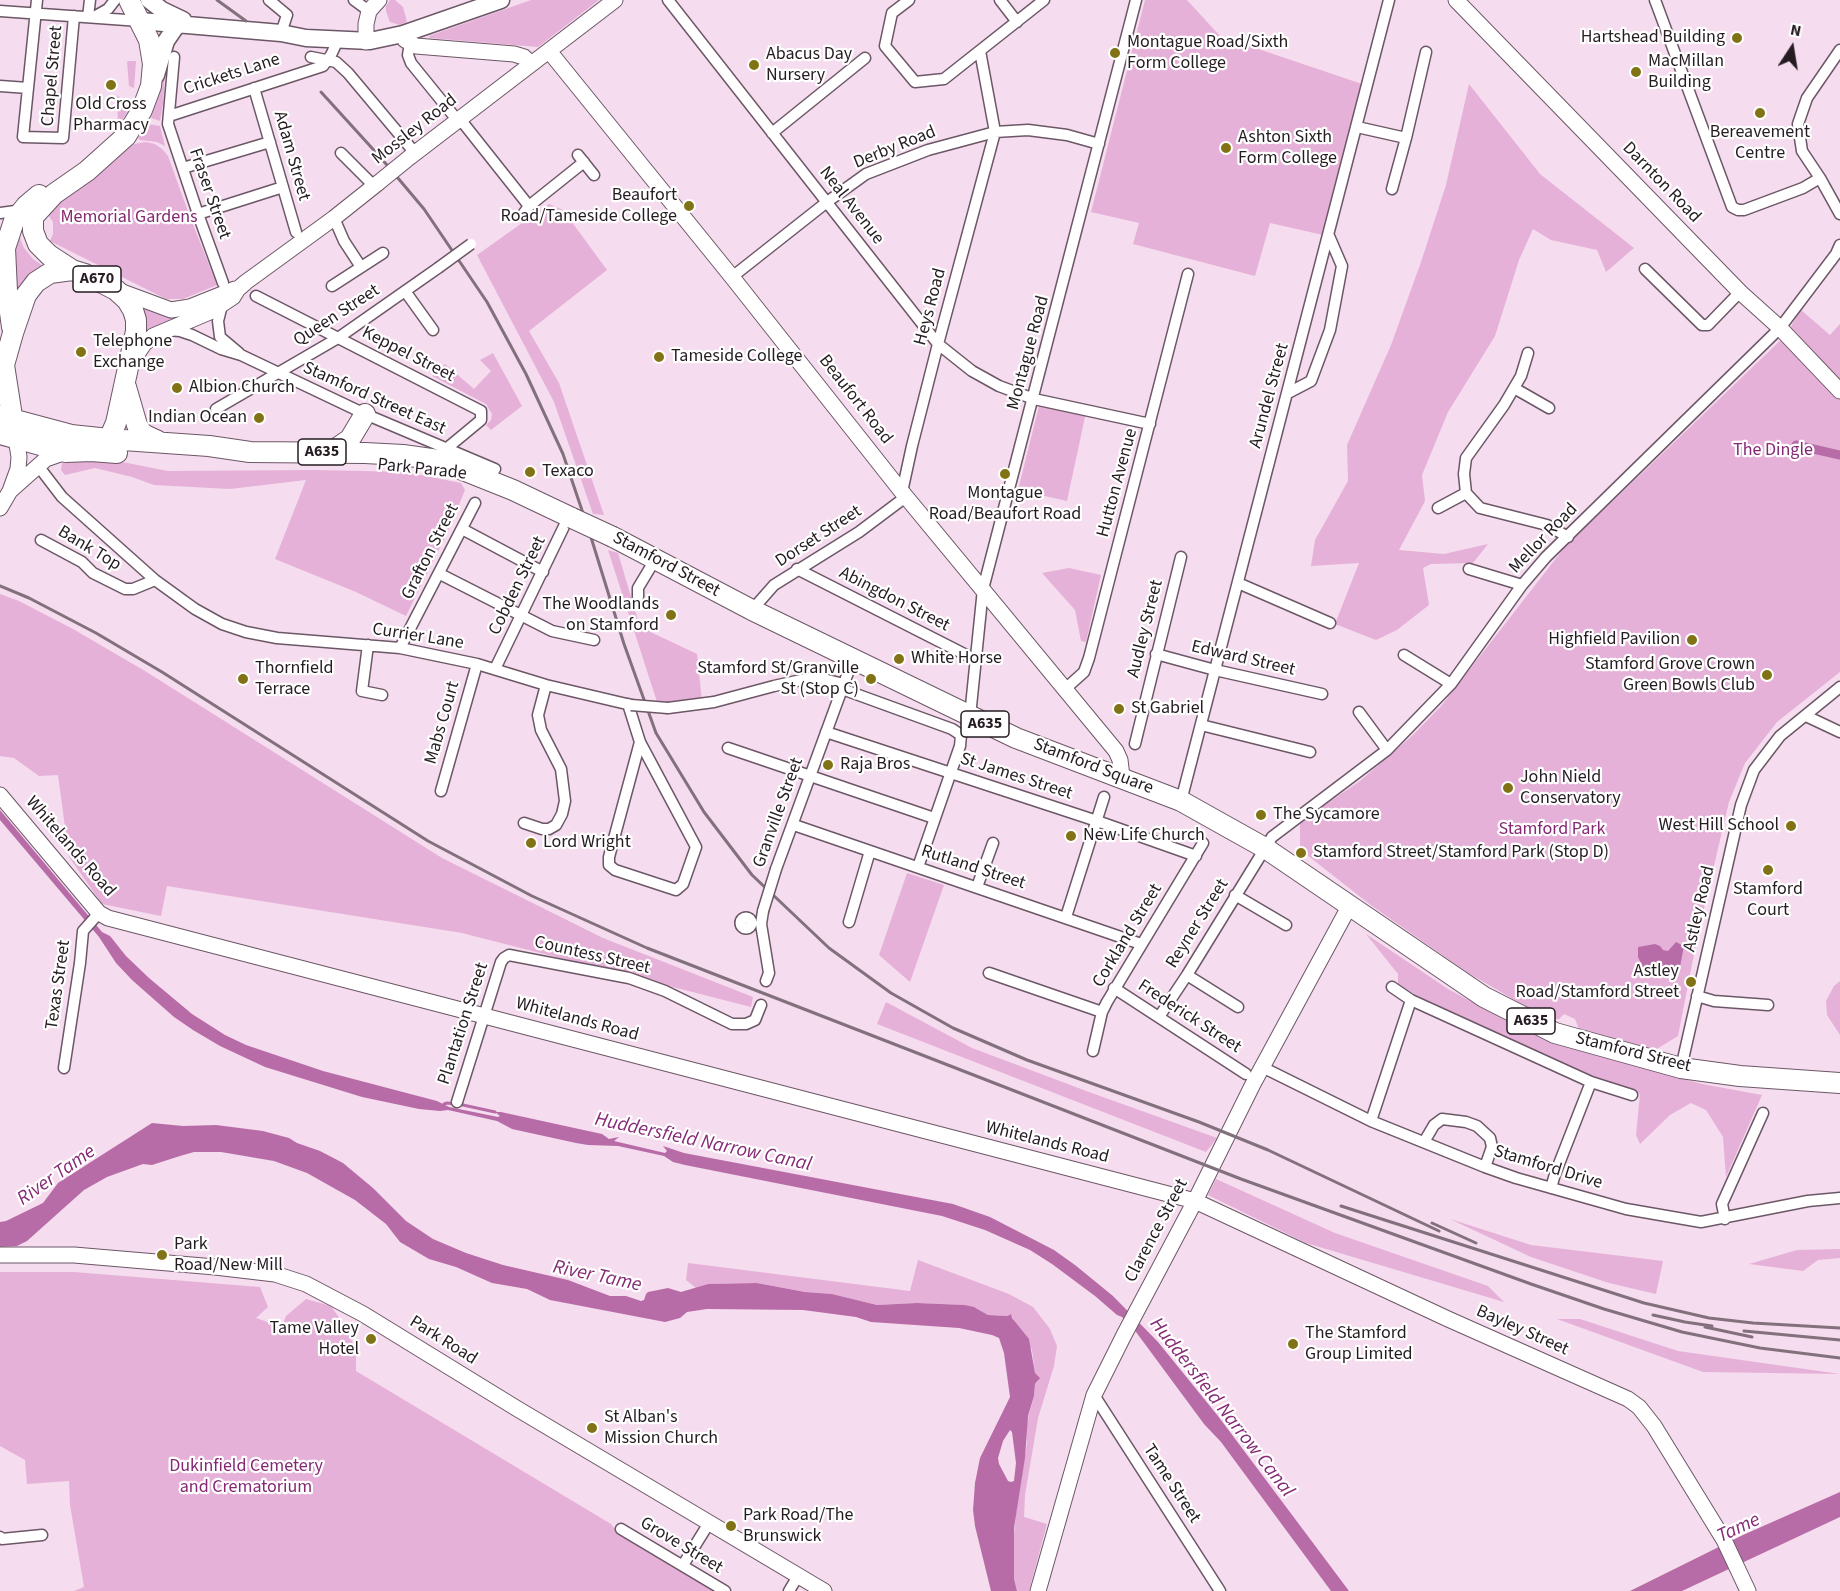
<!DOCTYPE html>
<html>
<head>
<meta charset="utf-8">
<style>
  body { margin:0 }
  #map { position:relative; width:1840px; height:1591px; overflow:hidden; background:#f5dcee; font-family:"Source Sans 3",sans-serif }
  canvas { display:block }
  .north { position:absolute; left:1762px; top:18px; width:60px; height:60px; -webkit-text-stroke:4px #fff; paint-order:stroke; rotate:12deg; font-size:16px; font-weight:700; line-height:24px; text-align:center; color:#251c22 }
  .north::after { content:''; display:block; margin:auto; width:21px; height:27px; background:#251c22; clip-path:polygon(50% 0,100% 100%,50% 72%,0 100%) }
</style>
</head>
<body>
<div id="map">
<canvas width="1840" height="1591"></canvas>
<div class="north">N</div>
</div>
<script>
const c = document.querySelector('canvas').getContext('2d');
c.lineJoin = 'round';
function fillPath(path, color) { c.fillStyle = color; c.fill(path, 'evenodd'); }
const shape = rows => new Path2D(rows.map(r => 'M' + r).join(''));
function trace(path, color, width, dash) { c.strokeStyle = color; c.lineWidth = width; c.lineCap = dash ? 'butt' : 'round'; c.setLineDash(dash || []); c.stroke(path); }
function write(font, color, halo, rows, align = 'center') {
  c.font = font + ' "Source Sans 3",sans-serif'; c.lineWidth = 4.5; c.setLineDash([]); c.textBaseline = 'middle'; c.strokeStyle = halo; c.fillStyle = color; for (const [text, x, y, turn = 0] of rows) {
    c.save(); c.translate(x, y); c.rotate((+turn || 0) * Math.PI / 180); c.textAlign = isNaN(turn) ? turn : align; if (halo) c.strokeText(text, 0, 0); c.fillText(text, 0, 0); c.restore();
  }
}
const green = shape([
  [390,0,395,0,403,7,407,22,400,25,390,22,386,11,386,6],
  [531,0,599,0,538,47,430,38,429,36],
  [1145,0,1187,0,1220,36,1362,84,1323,235,1270,223,1255,276,1133,244,1139,223,1091,212],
  [128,61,136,61,134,88,129,86,127,62],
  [165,73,163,104,160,121,151,118],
  [1469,84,1540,174,1634,248,1606,272,1597,250,1551,240,1533,229,1519,260,1495,336,1448,412,1422,475,1425,501,1399,550,1444,554,1488,544,1473,563,1431,564,1423,568,1429,605,1397,630,1376,640,1335,624,1359,563,1311,566,1315,540,1348,481,1347,445,1391,345,1421,262,1446,185],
  [117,95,126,104,128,111,118,126],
  [148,124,160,126,165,146,157,142,140,140,138,138],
  [146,142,155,144,162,149,168,156,190,217,217,285,183,299,166,299,50,241,53,234,53,222,47,213,124,151,134,144],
  [549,204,563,210,607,270,529,331,559,383,604,515,593,514,554,402,477,255],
  [19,228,20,238,24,248,33,259,46,268,19,303,12,269,12,255],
  [137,302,193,311,143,335],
  [1801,310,1830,335,1840,324,1840,672,1777,722,1745,763,1729,802,1699,929,1678,1036,1655,1050,1583,1031,1579,1029,1575,1019,1564,1014,1559,1019,1546,1018,1468,973,1372,906,1307,855,1300,849,1300,822,1360,781,1413,735,1442,705,1564,548,1785,336],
  [493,353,522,406,491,430,486,425,491,420,492,414,486,404,432,376,445,364,474,389,491,371,480,360],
  [1040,402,1086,412,1067,501,1018,490],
  [72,458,102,458,168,471,317,470,406,472,461,483,465,490,450,527,406,616,356,592,275,559,306,480,230,489,154,485,132,477,95,468,65,475,61,470,62,463],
  [608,550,618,553,640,627,697,654,702,701,658,705],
  [1069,568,1101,575,1086,642,1081,641,1075,610,1042,573],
  [0,594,19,601,73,629,145,671,442,858,603,938,753,997,751,1007,462,933,167,886,161,916,102,904,69,857,58,775,39,776,14,758,0,756],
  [907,873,944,885,910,982,879,955],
  [1366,934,1448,989,1526,1031,1554,1044,1702,1084,1762,1095,1726,1177,1723,1137,1706,1110,1691,1103,1670,1115,1640,1144,1636,1135,1640,1094,1596,1079,1416,995,1398,984,1398,974],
  [1840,981,1840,1035,1827,1015,1826,1001,1834,986],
  [886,1002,972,1048,1089,1092,1217,1138,1206,1152,877,1024],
  [1216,1179,1335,1233,1488,1286,1504,1302,1306,1243,1208,1195],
  [1450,1219,1531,1245,1663,1261,1656,1294,1609,1283,1531,1257],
  [1840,1249,1840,1258,1818,1260,1803,1271,1749,1264,1797,1250],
  [918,1260,1009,1294,1033,1307,1050,1329,1057,1346,1054,1366,1038,1418,1025,1495,1024,1517,1047,1524,1029,1591,1017,1591,1014,1579,1013,1545,1016,1513,1027,1443,1026,1426,1034,1396,1035,1384,1038,1381,1035,1373,1032,1350,1010,1314,1007,1316,988,1315,978,1309,965,1305,917,1303,877,1305,832,1294,805,1292,757,1283,708,1284,696,1288,686,1280,688,1263,910,1291],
  [0,1272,74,1272,260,1287,268,1307,256,1318,282,1327,286,1316,306,1299,331,1306,347,1329,356,1351,356,1371,611,1524,617,1532,716,1591,74,1591,84,1587,70,1505,69,1481,27,1484,25,1460,0,1446],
  [1557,1319,1580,1319,1678,1351,1840,1374,1703,1372]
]);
const water = shape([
  [0,810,102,932,110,936,126,956,149,978,192,1014,225,1035,246,1045,323,1071,437,1101,449,1107,498,1117,500,1116,495,1112,501,1112,602,1134,609,1139,619,1137,614,1141,665,1153,667,1151,663,1146,684,1153,953,1204,990,1217,1054,1250,1075,1265,1113,1296,1158,1342,1218,1416,1349,1591,1331,1591,1221,1442,1204,1424,1136,1332,1122,1317,1117,1315,1095,1296,1052,1264,1030,1250,985,1230,942,1216,685,1165,673,1162,664,1156,618,1146,588,1145,576,1143,512,1129,497,1121,448,1110,440,1111,419,1109,362,1097,265,1067,220,1046,193,1030,174,1017,132,980,116,963,99,937,0,820],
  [1676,942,1684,946,1680,967,1675,972,1664,976,1644,970,1638,957,1638,947,1655,944,1660,946,1663,950,1668,951],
  [152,1123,183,1126,216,1125,263,1131,289,1138,297,1143,320,1151,343,1163,373,1188,406,1221,433,1239,466,1253,503,1265,568,1280,610,1296,626,1296,641,1301,644,1300,646,1294,648,1292,668,1288,681,1292,708,1284,757,1283,805,1292,832,1294,877,1305,917,1303,965,1305,974,1307,988,1315,1007,1316,1011,1314,1012,1318,1029,1339,1035,1373,1040,1378,1035,1384,1034,1396,1028,1416,1025,1458,1014,1528,1014,1579,1017,1591,991,1591,975,1526,973,1510,975,1483,980,1458,1010,1397,1004,1353,999,1338,992,1335,959,1328,871,1322,856,1317,803,1310,707,1309,687,1312,680,1318,665,1322,550,1300,527,1289,492,1283,456,1267,429,1259,400,1242,386,1224,355,1200,307,1173,274,1161,221,1152,194,1152,180,1156,152,1165,143,1164,107,1177,84,1190,27,1241,17,1246,0,1247,0,1222,6,1221,43,1203,58,1183],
  [1010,1430,1012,1432,1016,1463,1014,1481,1011,1482,1008,1481,999,1464,998,1458,1003,1441],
  [1840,1492,1840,1517,1682,1591,1630,1591,1743,1535]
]);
const stream = shape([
  [444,1104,447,1103,463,1105,495,1112]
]);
const canal = shape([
  [1796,445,1840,455]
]);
const street = shape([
  [37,0,23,137,63,138,74,16],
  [269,0,287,15,281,33],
  [354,0,369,11],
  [668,0,938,344,972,371,999,386,1034,399,1150,424],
  [909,0,892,13,885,46,915,82,944,79,1044,0],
  [1000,0,1017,22],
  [1655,0,1732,207,1738,210,1744,210,1803,188,1820,178],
  [0,11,140,21],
  [88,17,90,0],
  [94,17,108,9,115,0],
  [410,43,408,55,411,63,458,121],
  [1840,50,1807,98,1798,124,1802,151,1820,178,1840,214],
  [174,57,168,124,198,214,223,283],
  [311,57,336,62,348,73,415,153],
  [0,86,28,88],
  [254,88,296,232],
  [169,116,323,66,331,55,338,40],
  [460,119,529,206],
  [1357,127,1406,138,1426,52],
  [772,133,865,58],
  [341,153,374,186],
  [578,155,594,175],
  [183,168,270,142],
  [1392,189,1406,138],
  [0,213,23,210],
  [524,213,529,206,584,162],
  [198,214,283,187],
  [334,218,344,241,361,267],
  [1645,269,1702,325,1708,325,1740,292],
  [732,277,827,202,866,174,928,150,995,132,1028,130,1067,135,1099,144],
  [332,286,383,253],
  [405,291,433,330],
  [256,296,481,411,481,420,446,449],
  [222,305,218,321,220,337,239,353],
  [168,330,180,331,192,335,221,349,241,355,365,414,495,469],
  [1528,353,1521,376,1504,405,1466,458,1464,474,1466,493,1480,508,1547,525,1568,537],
  [1514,388,1549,408],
  [1288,393,1311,381,1330,330,1342,266,1329,236],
  [216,409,338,338,438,268],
  [39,467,62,497,155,580,195,609,222,624,246,632,277,638,400,648,477,664,546,685,631,705],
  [902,492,912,446,938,344,995,132,980,51],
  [1438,508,1466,493],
  [462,529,543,572],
  [41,540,82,562,93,573,125,589,133,589,155,580],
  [797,569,976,660],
  [1469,569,1522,585],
  [440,574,552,631,594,640],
  [1238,583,1330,623],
  [638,597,638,588,656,558],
  [752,610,774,585,859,532,907,496],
  [368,645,362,691,382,695],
  [400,648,475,503],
  [1156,654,1215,670,1322,694],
  [1404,655,1451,684],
  [495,669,569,516],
  [842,689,952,729,961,735,960,746,918,867],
  [1064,690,1084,672,1089,658,1188,274],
  [628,704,640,742,696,847,683,884,676,890,615,870,609,865,609,857,640,742],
  [668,708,714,702,774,686,815,677,844,684],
  [1359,712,1387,750],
  [970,716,983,589,1136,0],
  [1806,716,1840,732],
  [1201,725,1310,752],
  [826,732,1097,821,1196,856],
  [1135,744,1181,557],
  [728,748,934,818],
  [441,791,477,664],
  [1181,801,1389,0],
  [524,823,542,829,549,829,556,825,562,814,565,801,561,769,541,730,538,715,546,685],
  [794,825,1141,944],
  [776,869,853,659],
  [977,887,993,843],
  [1235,895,1286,925],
  [763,911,761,924,769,973,766,981],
  [1066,917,1104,797],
  '740.5 923a5.5 5.5 0 1 1 11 0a5.5 5.5 0 1 1-11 0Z',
  [849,922,870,851],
  [989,973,1102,1012],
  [1187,975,1238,1007],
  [1392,987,1411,1000,1591,1082,1632,1095],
  [1114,988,1246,1074],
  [1697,996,1714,1001,1768,1005],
  [1159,1017,1187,975,1272,837,1387,750,1451,684,1522,585,1546,557,1780,328,1836,254,1840,245],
  [1093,1051,1102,1012,1107,1002,1203,843],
  [1262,1067,1371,1121,1485,1167,1516,1178,1626,1209,1701,1222,1808,1201,1840,1198],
  [64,1068,80,963,83,931,99,913],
  [1681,1068,1741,805,1754,770,1780,736,1840,687],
  [457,1102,501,962,504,958,509,955,629,978,665,991,732,1024,746,1024,755,1020,761,1005],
  [1371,1121,1411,1000],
  [1424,1142,1434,1125,1442,1119,1466,1122,1477,1126,1490,1138,1492,1147,1485,1167],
  [1551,1188,1555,1174,1591,1082],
  [1725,1219,1722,1204,1763,1113],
  [1094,1395,1220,1591],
  [621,1529,725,1591],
  [0,1537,2,1539,42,1535],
  [683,1565,709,1523],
  [789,1591,798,1576]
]);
const secondary = shape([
  [1456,0,1740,292,1780,328,1840,391],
  [403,34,405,40,416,46,514,54,524,57,531,64],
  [366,42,366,24,369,11,379,0],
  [549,51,732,277,902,492,1116,751,1120,760,1122,777],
  [410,157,615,0],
  [117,290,171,310,190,307,235,289],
  [131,363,144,344,153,336,212,311,233,297,238,289,246,282,334,218,378,183],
  [10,491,46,459,66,452],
  [0,508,10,491,18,469,19,457,16,438],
  [0,795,99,913,108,918,1195,1201,1448,1319,1628,1399,1639,1407,1654,1426,1724,1540,1748,1591],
  [0,1255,74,1255,215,1267,275,1274,306,1284,363,1314,516,1408,824,1591],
  [1038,1591,1094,1395,1124,1335,1195,1201,1253,1084,1350,905]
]);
const primary = shape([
  [149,0,162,10,183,20],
  [140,21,281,33,306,38,370,41,403,34,501,0],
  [156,75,166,41,177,25]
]);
const highway = shape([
  [72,270,49,255,38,244,33,231,33,217,54,194,87,171,126,136,142,110,151,86,153,64,149,40,129,0],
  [12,327,7,291,5,248,14,221,26,206,39,195],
  [126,387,137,425,143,434,158,441],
  [0,416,71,435,109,439,209,446,250,452,365,453,403,455,438,460,513,490,572,518],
  [14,429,4,365,13,333,26,295,36,282,50,273,72,270,85,274,116,290,127,300,133,310,136,320,136,331,116,423,109,439,100,448],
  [0,434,66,452,91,451,117,453],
  [331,452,350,439,365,414],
  [613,537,752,610,1016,738,1181,801,1265,848,1484,997,1555,1033,1681,1068,1740,1076,1840,1083]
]);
const rail = shape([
  [217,0,246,21],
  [321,92,381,158,424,209,487,302,526,374,563,454,590,534,624,644,656,733,704,812,752,875,829,948,891,993,953,1028,1027,1060,1199,1122,1268,1150,1439,1231],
  [0,586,29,598,96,633,162,672,428,841,532,896,647,948,1241,1179,1531,1284,1604,1309,1682,1332,1760,1348,1840,1358],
  [1341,1206,1644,1303,1709,1318,1753,1323,1840,1328],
  [1432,1223,1476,1243],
  [1653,1315,1685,1322,1712,1326],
  [1705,1327,1752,1337],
  [1744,1331,1840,1340]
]);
const streetBridge = shape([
  [438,268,471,244],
  [631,705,668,708],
  [763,911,776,869]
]);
const secondaryBridge = shape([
  [378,183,410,157]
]);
const highwayBridge = shape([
  [572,518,613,537]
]);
const markers = [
  [1737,38,6,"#817315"],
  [1115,53,6,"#817315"],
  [754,65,6,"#817315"],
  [1636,72,6,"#817315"],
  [111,85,6,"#817315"],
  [1760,113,6,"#817315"],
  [1226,148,6,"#817315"],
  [689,206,6,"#817315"],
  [81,352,6,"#817315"],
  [659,357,6,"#817315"],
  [177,388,6,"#817315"],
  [259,418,6,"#817315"],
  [530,472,6,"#817315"],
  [1005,474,6,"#817315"],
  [671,615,6,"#817315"],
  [1692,640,6,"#817315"],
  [899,659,6,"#817315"],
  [1767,675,6,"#817315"],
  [243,679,6,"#817315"],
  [871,679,6,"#817315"],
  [1119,709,6,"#817315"],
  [828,765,6,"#817315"],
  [1508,788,6,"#817315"],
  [1261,815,6,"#817315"],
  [1791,826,6,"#817315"],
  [1071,836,6,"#817315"],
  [531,843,6,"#817315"],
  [1301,853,6,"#817315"],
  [1768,870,6,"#817315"],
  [1691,982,6,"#817315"],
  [162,1255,6,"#817315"],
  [371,1339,6,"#817315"],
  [1293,1344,6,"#817315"],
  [592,1428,6,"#817315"],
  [731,1526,6,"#817315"]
];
const shields = [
  [97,279,48],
  [322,452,48],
  [985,724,48],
  [1531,1021,48]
];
const shieldNames = [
  ["A670",97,279],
  ["A635",322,452],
  ["A635",985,724],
  ["A635",1531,1021]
];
const poiNames = [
  ["Hartshead Building",1725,38,"right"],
  ["Montague Road/Sixth",1127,43],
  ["Form College",1127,64],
  ["Abacus Day",766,55],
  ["Nursery",766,76],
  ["MacMillan",1648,62],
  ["Building",1648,83],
  ["Old Cross",111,105,"center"],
  ["Pharmacy",111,126,"center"],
  ["Bereavement",1760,133,"center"],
  ["Centre",1760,154,"center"],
  ["Ashton Sixth",1238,138],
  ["Form College",1238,159],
  ["Beaufort",677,196,"right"],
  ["Road/Tameside College",677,217,"right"],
  ["Telephone",93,342],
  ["Exchange",93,363],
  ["Tameside College",671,357],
  ["Albion Church",189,388],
  ["Indian Ocean",247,418,"right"],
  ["Texaco",542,472],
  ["Montague",1005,494,"center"],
  ["Road/Beaufort Road",1005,515,"center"],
  ["The Woodlands",659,605,"right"],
  ["on Stamford",659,626,"right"],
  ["Highfield Pavilion",1680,640,"right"],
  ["White Horse",911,659],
  ["Stamford Grove Crown",1755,665,"right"],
  ["Green Bowls Club",1755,686,"right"],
  ["Thornfield",255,669],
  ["Terrace",255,690],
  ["Stamford St/Granville",859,669,"right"],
  ["St (Stop C)",859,690,"right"],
  ["St Gabriel",1131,709],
  ["Raja Bros",840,765],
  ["John Nield",1520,778],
  ["Conservatory",1520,799],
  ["The Sycamore",1273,815],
  ["West Hill School",1779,826,"right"],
  ["New Life Church",1083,836],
  ["Lord Wright",543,843],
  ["Stamford Street/Stamford Park (Stop D)",1313,853],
  ["Stamford",1768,890,"center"],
  ["Court",1768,911,"center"],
  ["Astley",1679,972,"right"],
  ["Road/Stamford Street",1679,993,"right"],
  ["Park",174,1245],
  ["Road/New Mill",174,1266],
  ["Tame Valley",359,1329,"right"],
  ["Hotel",359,1350,"right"],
  ["The Stamford",1305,1334],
  ["Group Limited",1305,1355],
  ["St Alban's",604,1418],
  ["Mission Church",604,1439],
  ["Park Road/The",743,1516],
  ["Brunswick",743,1537]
];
const streetNames = [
  ["Crickets Lane",232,75,-18],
  ["Chapel Street",53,76,-85],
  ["Mossley Road",415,130,-38],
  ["Derby Road",895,148,-22],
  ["Adam Street",291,156,74],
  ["Darnton Road",1661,183,46],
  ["Fraser Street",209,194,71],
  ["Neal Avenue",851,206,52],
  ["Heys Road",931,307,-75],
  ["Queen Street",337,316,-33],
  ["Montague Road",1029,353,-75],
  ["Keppel Street",408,355,27],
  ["Arundel Street",1270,396,-75],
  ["Stamford Street East",374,399,24],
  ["Beaufort Road",855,400,52],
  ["Park Parade",422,470,6],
  ["Hutton Avenue",1118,483,-75],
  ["Dorset Street",819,537,-33],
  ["Mellor Road",1544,539,-46],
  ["Bank Top",89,549,31],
  ["Grafton Street",431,552,-63],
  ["Stamford Street",666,565,28],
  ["Cobden Street",518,586,-64],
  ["Abingdon Street",894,600,27],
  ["Audley Street",1146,629,-76],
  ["Currier Lane",418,637,9],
  ["Edward Street",1243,659,13],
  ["Mabs Court",443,723,-74],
  ["Stamford Square",1093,767,21],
  ["St James Street",1016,777,18],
  ["Granville Street",779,813,-70],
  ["Whitelands Road",70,847,49],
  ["Rutland Street",973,868,18],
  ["Astley Road",1700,909,-77],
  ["Reyner Street",1198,924,-58],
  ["Corkland Street",1128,936,-59],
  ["Countess Street",592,956,13],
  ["Texas Street",59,985,-82],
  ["Frederick Street",1189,1017,33],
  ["Whitelands Road",577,1020,15],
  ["Plantation Street",464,1024,-72],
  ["Stamford Street",1633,1053,14],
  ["Whitelands Road",1047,1143,14],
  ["Stamford Drive",1548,1168,17],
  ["Clarence Street",1157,1231,-62],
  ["Bayley Street",1522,1331,24],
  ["Park Road",443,1341,32],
  ["Tame Street",1171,1484,57],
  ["Grove Street",681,1546,31]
];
const parkNames = [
  ["Memorial Gardens",129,218],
  ["The Dingle",1773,451],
  ["Stamford Park",1552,830],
  ["Dukinfield Cemetery",246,1467],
  ["and Crematorium",246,1488]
];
const waterNames = [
  ["Huddersfield Narrow Canal",703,1143,12],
  ["River Tame",57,1176,-35],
  ["River Tame",597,1277,12],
  ["Huddersfield Narrow Canal",1221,1408,52],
  ["Tame",1739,1529,-25]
];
fillPath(green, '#e6b1d8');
fillPath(water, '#b86ca7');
trace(stream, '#b86ca7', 3);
trace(canal, '#b86ca7', 9);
trace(street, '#6c5766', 13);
trace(secondary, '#6c5766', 17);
trace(primary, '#6c5766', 19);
trace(highway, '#6c5766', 22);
trace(street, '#fff', 10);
trace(secondary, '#fff', 15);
trace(primary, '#fff', 16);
trace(highway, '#fff', 20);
trace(rail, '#82717d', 3);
trace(streetBridge, '#6c5766', 13, []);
trace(secondaryBridge, '#6c5766', 17, []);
trace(highwayBridge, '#6c5766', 22, []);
trace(streetBridge, '#fff', 10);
trace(secondaryBridge, '#fff', 15);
trace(highwayBridge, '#fff', 20);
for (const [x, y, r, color] of markers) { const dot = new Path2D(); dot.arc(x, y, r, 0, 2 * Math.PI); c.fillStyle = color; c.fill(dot); trace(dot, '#fff', 2); }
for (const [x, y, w] of shields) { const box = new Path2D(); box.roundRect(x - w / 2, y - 13, w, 26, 4.5); c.fillStyle = '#fff'; c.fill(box); trace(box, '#251c22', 1.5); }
write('bold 16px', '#251c22', null, shieldNames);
write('18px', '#251c22', '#fff', poiNames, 'left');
write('18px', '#251c22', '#fff', streetNames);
write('18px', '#842874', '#fff', parkNames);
write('italic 20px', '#862a75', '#fff', waterNames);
</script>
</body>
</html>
